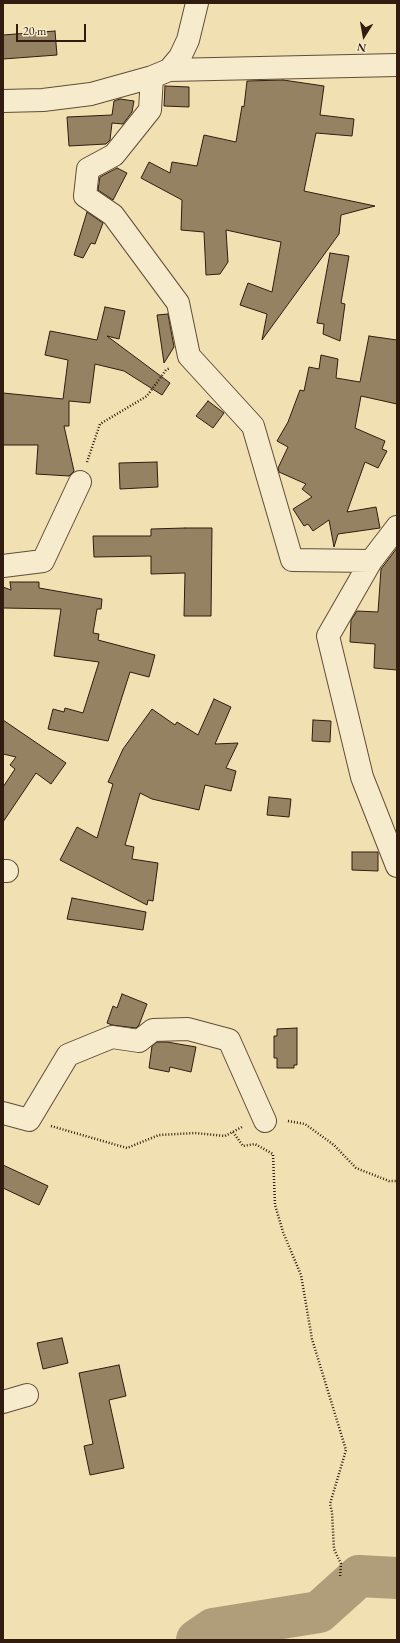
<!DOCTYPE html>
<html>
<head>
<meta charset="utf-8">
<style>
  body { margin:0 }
  #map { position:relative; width:400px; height:1643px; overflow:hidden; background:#f1e0b1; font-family:"EB Garamond",serif }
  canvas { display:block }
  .frame { position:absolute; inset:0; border:4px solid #311c0f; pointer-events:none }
  .north { position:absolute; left:344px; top:16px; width:40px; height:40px; -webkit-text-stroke:3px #f6ebcc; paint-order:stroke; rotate:191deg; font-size:11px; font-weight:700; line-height:16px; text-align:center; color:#311c0f }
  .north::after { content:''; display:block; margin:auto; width:14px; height:18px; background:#311c0f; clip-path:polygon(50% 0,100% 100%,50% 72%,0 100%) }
  .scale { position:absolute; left:16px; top:24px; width:70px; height:18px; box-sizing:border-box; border:2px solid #311c0f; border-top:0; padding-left:5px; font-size:12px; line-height:14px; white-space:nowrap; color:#311c0f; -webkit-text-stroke:3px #f6ebcc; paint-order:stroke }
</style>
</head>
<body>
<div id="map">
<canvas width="400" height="1643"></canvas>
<div class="frame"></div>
<div class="north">N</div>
<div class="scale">20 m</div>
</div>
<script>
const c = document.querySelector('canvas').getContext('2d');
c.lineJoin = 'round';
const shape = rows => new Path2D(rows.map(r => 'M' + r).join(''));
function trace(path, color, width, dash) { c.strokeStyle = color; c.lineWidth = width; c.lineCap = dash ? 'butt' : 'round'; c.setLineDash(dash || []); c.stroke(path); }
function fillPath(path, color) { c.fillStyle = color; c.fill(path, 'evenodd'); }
const river = shape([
  [197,1640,213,1629,319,1612,359,1576,397,1578]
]);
const building = shape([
  [55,31,57,55,3,59,3,35,55,31],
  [283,80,324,86,320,115,354,119,352,136,316,133,304,191,375,206,341,215,339,234,262,340,267,314,240,305,248,283,272,292,281,242,226,230,228,262,220,274,206,275,204,232,181,230,182,200,141,178,149,162,170,173,172,162,197,166,204,135,236,142,242,106,244,107,247,81,283,80],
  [165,86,189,87,189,107,164,106,165,86],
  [120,99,134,101,132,112,123,124,112,123,110,140,106,144,69,146,67,117,112,115,114,101,120,99],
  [117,168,127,173,113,200,98,190,100,177,117,168],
  [87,212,103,223,95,244,91,243,83,258,74,255,87,212],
  [330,253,349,256,341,303,345,304,340,341,323,334,324,324,317,323,330,253],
  [105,307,125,311,119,339,107,336,170,383,162,395,124,371,95,364,90,403,69,401,69,426,64,426,74,471,69,476,36,474,38,445,3,445,3,393,63,399,68,360,45,355,50,331,97,340,105,307],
  [168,314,174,347,164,363,157,315,168,314],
  [369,336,397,340,397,404,361,396,355,428,385,441,382,449,387,451,378,468,365,462,347,512,376,507,380,528,338,534,334,547,329,520,313,531,308,524,304,526,293,509,312,497,302,489,306,484,279,472,278,468,288,447,277,441,288,422,300,390,304,391,309,367,319,369,321,355,338,359,336,378,360,382,369,336],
  [208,401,224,413,213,428,196,416,208,401],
  [157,462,158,487,120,489,119,463,157,462],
  [185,528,212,528,211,616,184,616,185,573,151,574,151,556,94,557,93,536,151,536,151,529,185,528],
  [397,548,397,670,374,668,375,644,350,642,351,620,357,611,378,612,381,569,397,548],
  [10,582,39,582,39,588,102,599,101,609,97,609,93,633,99,634,98,640,155,655,149,677,130,672,108,741,48,729,53,709,64,712,65,708,83,713,99,662,54,656,61,609,3,608,3,587,11,590,10,582],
  [214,699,231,707,215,744,238,743,226,768,236,771,231,791,205,785,199,810,152,799,140,793,125,845,134,847,132,859,158,863,153,901,148,900,147,905,60,860,77,827,97,838,113,784,108,782,123,749,152,709,175,725,177,722,198,735,214,699],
  [3,720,66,763,51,784,36,773,3,822,3,787,15,769,10,765,16,757,3,754,3,720],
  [313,720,331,721,330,742,312,741,313,720],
  [269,797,291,799,289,817,267,815,269,797],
  [352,852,378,852,378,871,352,870,352,852],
  [72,898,146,912,143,930,67,919,72,898],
  [122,994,147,1004,139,1025,136,1028,112,1025,107,1023,113,1006,117,1008,122,994],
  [297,1028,297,1065,294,1065,294,1068,277,1068,277,1058,274,1058,274,1036,277,1036,277,1029,297,1028],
  [157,1042,167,1042,196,1047,191,1072,170,1067,169,1072,149,1068,152,1046,157,1042],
  [3,1165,48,1186,39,1205,3,1188,3,1165],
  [62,1338,68,1363,43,1369,37,1343,62,1338],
  [119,1365,126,1396,109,1400,124,1468,90,1475,84,1446,93,1444,79,1373,119,1365]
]);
const path = shape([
  [87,462,100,424,147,396,166,370,170,368],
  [288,1121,305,1124,334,1145,356,1168,389,1181,397,1181],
  [51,1126,127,1148,159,1135,195,1133,225,1136,242,1127],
  [233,1132,243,1146,255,1144,273,1154,275,1205,283,1232,301,1275,312,1339,346,1450,330,1504,332,1512,334,1549,341,1564,340,1577]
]);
const minor = shape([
  [169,70,397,65],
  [152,77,150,110,114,155,88,169,85,196,113,215,178,303,189,356,253,426,292,560,371,561],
  [3,101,43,100,91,94,152,77,169,70,180,57,188,40,197,3],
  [397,527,371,561,328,636,362,777,397,866],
  [3,566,43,561,80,482],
  [3,871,7,871],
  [3,1113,29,1120,68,1055,112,1037,139,1041,153,1030,188,1029,229,1040,265,1121],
  [3,1402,27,1395]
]);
trace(river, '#b09d7a', 42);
fillPath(building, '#958263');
trace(building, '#311c0f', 1);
trace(minor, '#614d38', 24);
trace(path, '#311c0f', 2.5, [1, 2]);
trace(minor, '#f6ebcc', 22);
</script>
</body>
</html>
